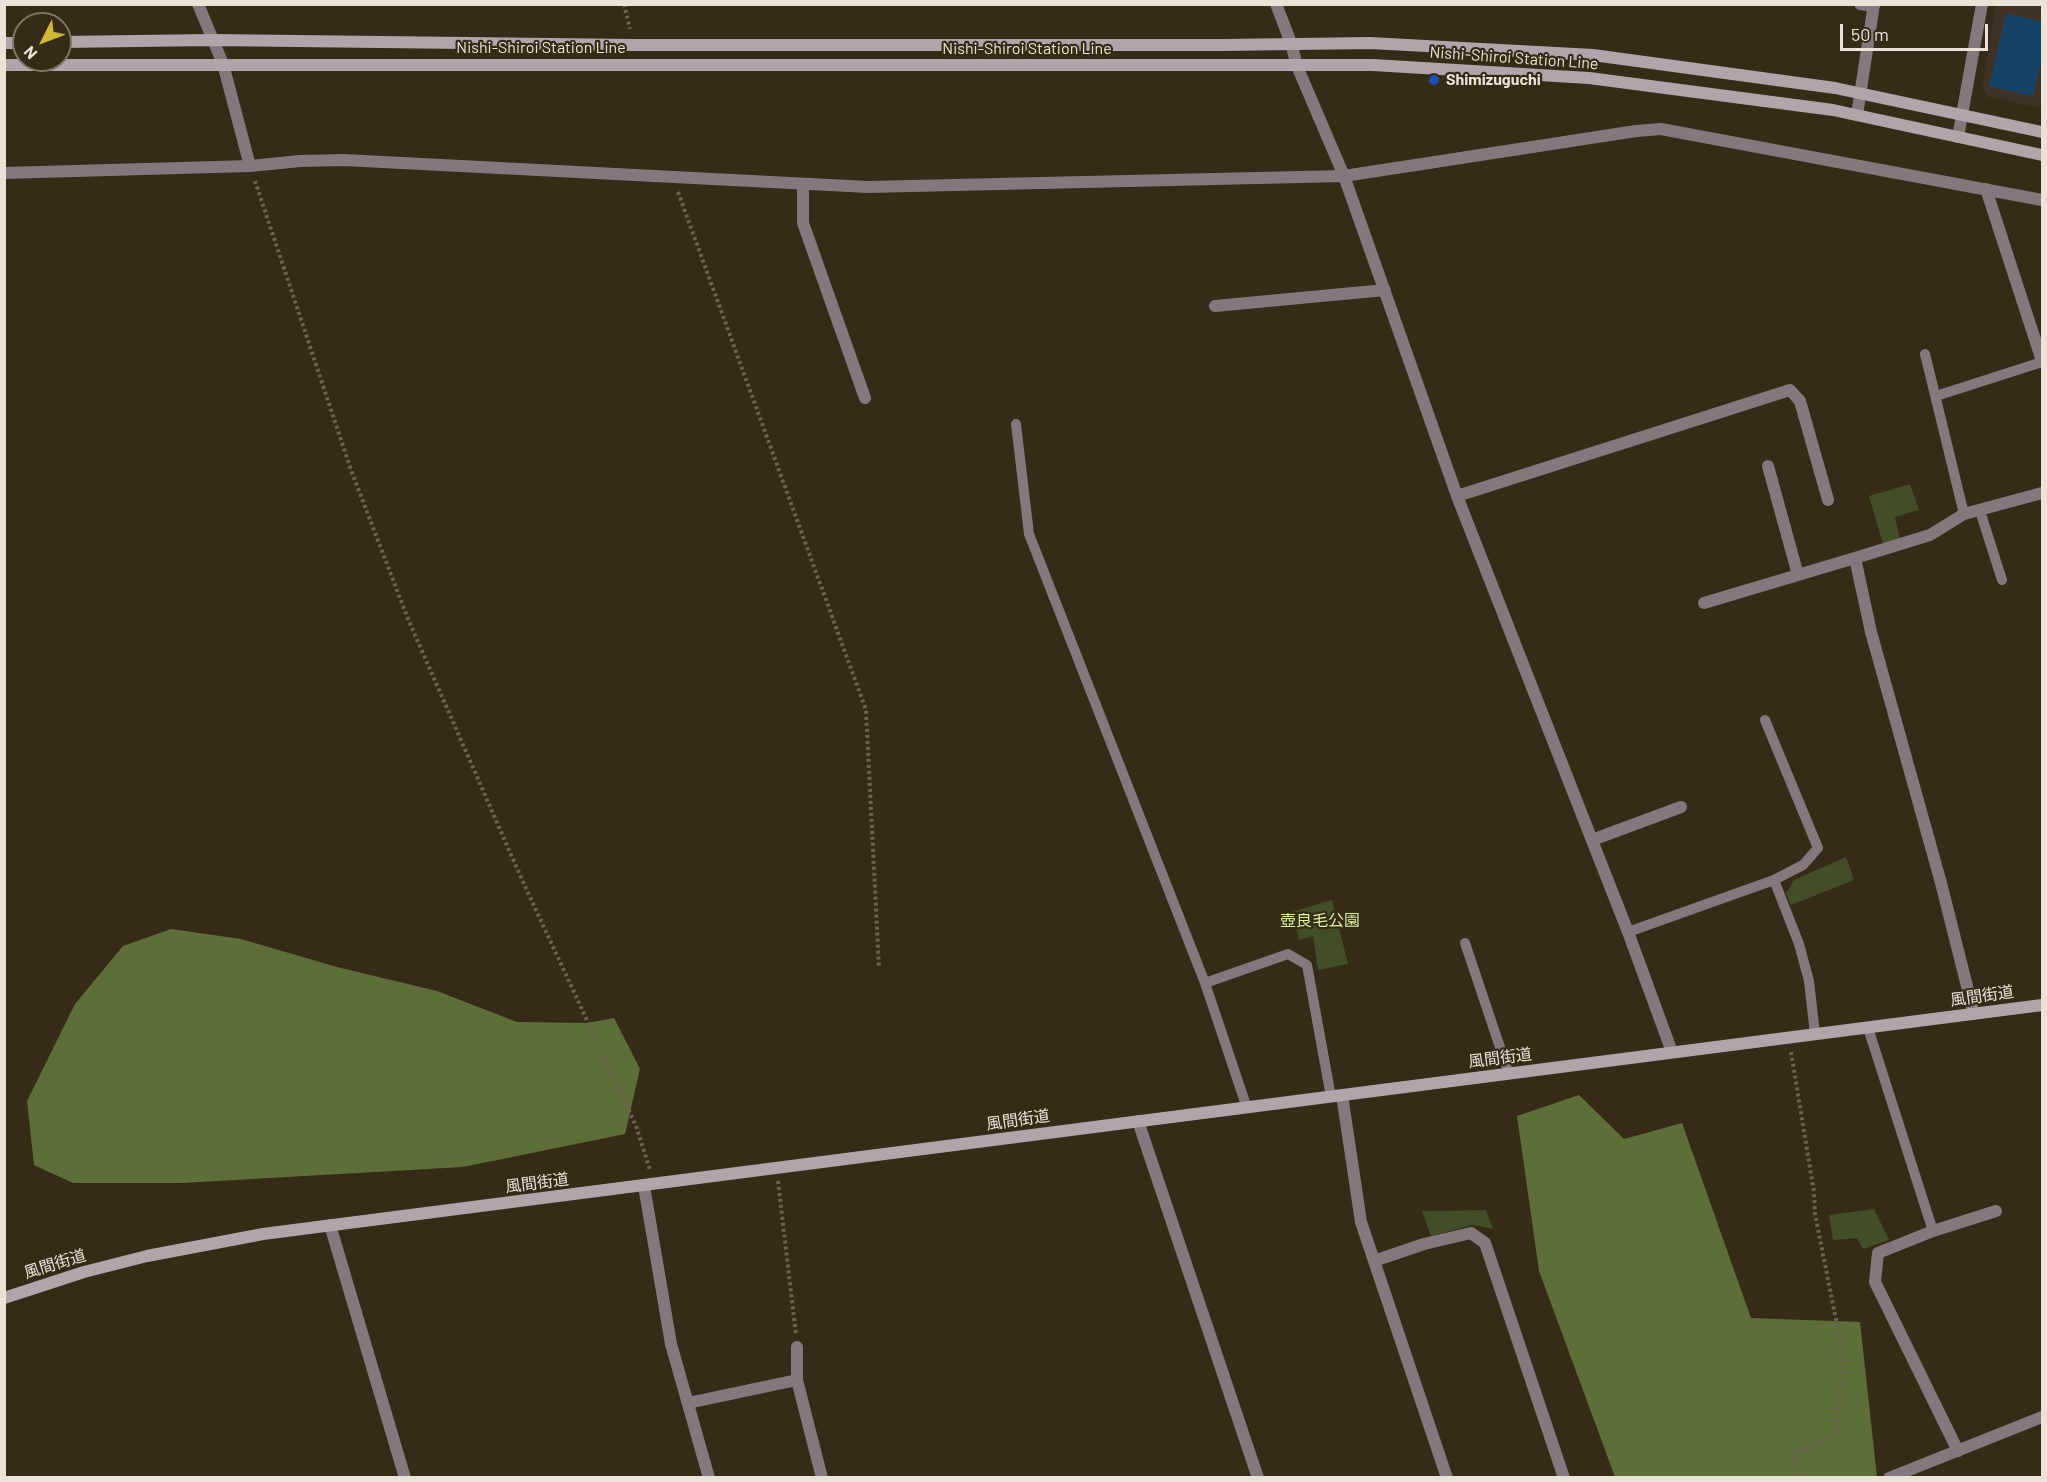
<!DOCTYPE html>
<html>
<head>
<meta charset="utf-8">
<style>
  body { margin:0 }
  #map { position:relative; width:2047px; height:1482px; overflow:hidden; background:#362b17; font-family:Barlow,sans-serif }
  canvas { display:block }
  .frame { position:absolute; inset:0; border:6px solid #eae3d6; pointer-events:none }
  .north { position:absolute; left:12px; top:12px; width:60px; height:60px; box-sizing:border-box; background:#362b17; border:2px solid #7e7563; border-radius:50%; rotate:228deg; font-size:16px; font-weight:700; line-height:24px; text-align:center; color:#eae3d6 }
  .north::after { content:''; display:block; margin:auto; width:21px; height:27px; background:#d1b736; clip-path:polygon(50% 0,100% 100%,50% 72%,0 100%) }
  .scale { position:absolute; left:1840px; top:24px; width:148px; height:27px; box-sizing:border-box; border:3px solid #eae3d6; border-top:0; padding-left:8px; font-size:18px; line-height:21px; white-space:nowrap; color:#eae3d6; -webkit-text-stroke:4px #362b17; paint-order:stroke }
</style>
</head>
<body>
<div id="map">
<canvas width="2047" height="1482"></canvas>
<div class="frame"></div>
<div class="north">N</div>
<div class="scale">50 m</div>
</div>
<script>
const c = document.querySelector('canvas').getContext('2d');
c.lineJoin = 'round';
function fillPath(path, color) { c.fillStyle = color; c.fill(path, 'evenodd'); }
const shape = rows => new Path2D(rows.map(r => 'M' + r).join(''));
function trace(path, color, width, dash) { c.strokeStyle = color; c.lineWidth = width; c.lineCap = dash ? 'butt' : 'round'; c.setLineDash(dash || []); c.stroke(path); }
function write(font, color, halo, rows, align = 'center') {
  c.font = font + ' Barlow,"Noto Sans JP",sans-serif'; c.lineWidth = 4.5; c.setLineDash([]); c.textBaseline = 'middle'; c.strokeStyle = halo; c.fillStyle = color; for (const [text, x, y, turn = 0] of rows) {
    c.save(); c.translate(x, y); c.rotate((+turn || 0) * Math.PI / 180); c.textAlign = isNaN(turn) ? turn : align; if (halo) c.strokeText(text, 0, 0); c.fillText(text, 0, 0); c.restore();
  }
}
const education = shape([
  [1996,5,2042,5,2042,108,1988,97,1982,89]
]);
const green = shape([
  [1910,484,1919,510,1895,517,1900,540,1883,544,1869,496],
  [1846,857,1854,880,1791,905,1786,893,1794,880],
  [1332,900,1348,964,1318,970,1313,936,1299,940,1292,912],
  [1874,1209,1889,1240,1863,1249,1857,1238,1833,1240,1829,1215],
  [1486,1210,1493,1229,1473,1225,1431,1236,1422,1211]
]);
const forest = shape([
  [171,929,241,939,337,967,437,991,517,1022,587,1023,614,1018,640,1069,625,1134,463,1167,182,1183,73,1183,34,1165,27,1101,75,1004,123,946],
  [1579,1095,1624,1139,1682,1123,1751,1318,1860,1322,1877,1477,1615,1477,1539,1271,1517,1116]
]);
const water = shape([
  [2006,13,2042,22,2042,57,2033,96,1989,86]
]);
const path = shape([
  [624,4,630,29],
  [255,181,351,470,408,619,523,882,636,1126,650,1170],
  [678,192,866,710,879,968],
  [1791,1052,1814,1192,1815,1214,1844,1360,1835,1435,1792,1454,1802,1478],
  [778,1181,796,1335]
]);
const lane = shape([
  [1925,354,1964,514],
  [1936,396,2042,362],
  [1016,424,1029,534,1205,983,1247,1108],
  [1980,511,2002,580],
  [1774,880,1799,944,1809,981,1815,1034],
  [1628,932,1774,880,1803,865,1818,848,1765,720],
  [1465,943,1509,1074],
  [1205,983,1288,954,1307,965,1331,1097],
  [1868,1028,1933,1231]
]);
const street = shape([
  [198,4,223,64,250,166],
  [1276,4,1291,43,1297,66,1344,176,1457,496,1628,932,1672,1052],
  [1860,4,1874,6],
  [1857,115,1874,4],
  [1958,137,1982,4],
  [4,173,250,166,300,161,344,160,868,187,1344,176,1636,131,1661,129,2042,200],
  [803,184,803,223,865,398],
  [1986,189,2042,361],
  [1215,306,1385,290],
  [1768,466,1798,575],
  [1457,496,1790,390,1800,401,1828,500],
  [1704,603,1855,558],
  [1592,840,1681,807],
  [1974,1014,1941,883,1871,632,1855,558,1930,535,1964,514,2042,493],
  [1342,1095,1361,1222,1447,1478],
  [1138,1121,1258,1478],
  [644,1186,671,1344,709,1478],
  [330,1225,405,1478],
  [1374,1261,1424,1244,1471,1233,1485,1243,1564,1478],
  [797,1347,797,1380,822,1478],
  [688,1403,797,1380],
  [1958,1451,1875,1282,1878,1253,1933,1231,1996,1211],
  [1889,1478,2042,1417]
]);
const secondary = shape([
  [60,42,212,40,634,45,1223,45,1370,43,1593,55,1835,88,2042,132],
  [4,43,24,43],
  [4,65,1373,65,1589,78,1833,110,2042,155],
  [4,1298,84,1272,147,1256,263,1234,2042,1005]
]);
const markers = [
  [1434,80,6,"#1a4fb4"]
];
const streetNames = [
  ["Nishi-Shiroi Station Line",541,48],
  ["Nishi-Shiroi Station Line",1027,49],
  ["Nishi-Shiroi Station Line",1514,58,4],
  ["風間街道",1982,996,-8],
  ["風間街道",1500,1058,-7],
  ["風間街道",1018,1120,-8],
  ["風間街道",537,1183,-7],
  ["風間街道",55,1264,-17]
];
const poiNames = [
  ["Shimizuguchi",1446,80]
];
const parkNames = [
  ["壺良毛公園",1320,921]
];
fillPath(education, '#403125');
fillPath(green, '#424e27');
fillPath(forest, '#5e6e39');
fillPath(water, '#164266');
trace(path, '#6c6250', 4, [3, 3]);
trace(lane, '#84787e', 10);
trace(street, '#84787e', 12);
trace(secondary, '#b5a3ac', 12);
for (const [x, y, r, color] of markers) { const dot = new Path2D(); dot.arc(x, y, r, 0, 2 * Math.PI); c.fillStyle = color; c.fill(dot); trace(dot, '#362b17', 2); }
write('16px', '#eae3d6', '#362b17', streetNames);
write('bold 16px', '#eae3d6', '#362b17', poiNames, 'left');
write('16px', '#d6f09e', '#362b17', parkNames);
</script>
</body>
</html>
